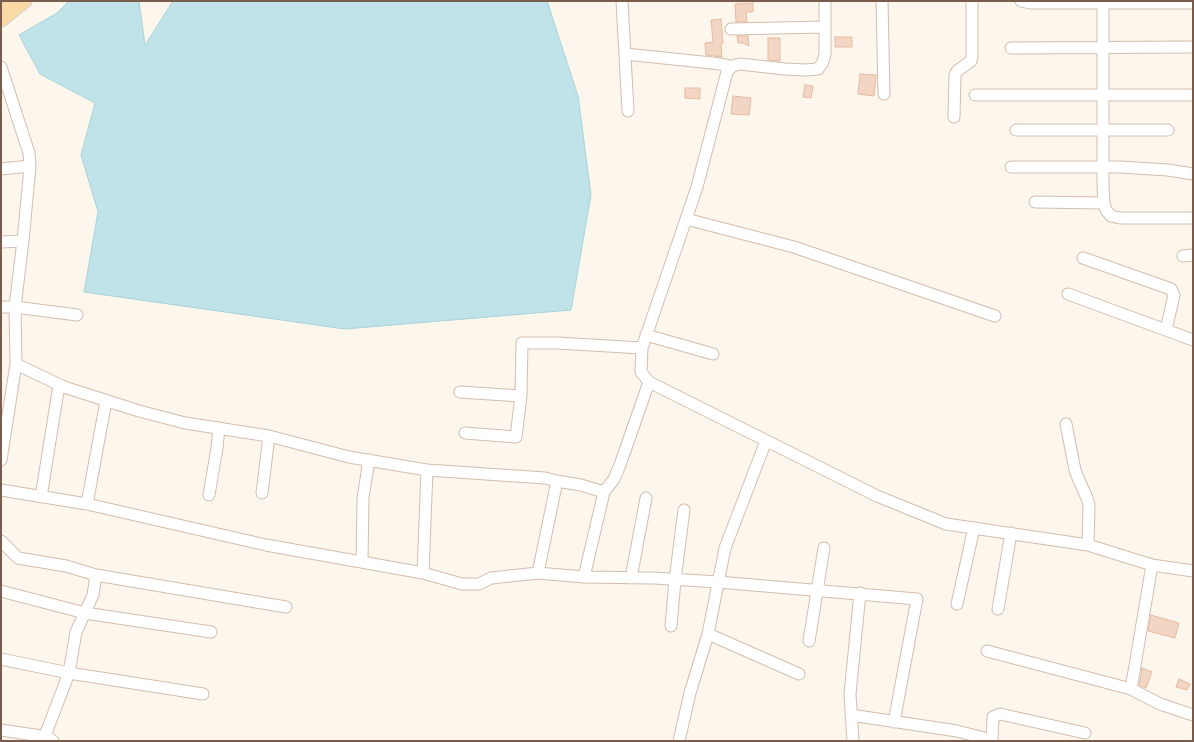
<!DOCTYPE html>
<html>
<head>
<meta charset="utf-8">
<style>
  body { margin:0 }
  #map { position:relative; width:1194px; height:742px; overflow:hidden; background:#fdf6ec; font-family:"Asap Condensed",sans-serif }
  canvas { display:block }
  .frame { position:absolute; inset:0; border:2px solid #7a5c4d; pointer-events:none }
</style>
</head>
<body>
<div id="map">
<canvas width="1194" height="742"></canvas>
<div class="frame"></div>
</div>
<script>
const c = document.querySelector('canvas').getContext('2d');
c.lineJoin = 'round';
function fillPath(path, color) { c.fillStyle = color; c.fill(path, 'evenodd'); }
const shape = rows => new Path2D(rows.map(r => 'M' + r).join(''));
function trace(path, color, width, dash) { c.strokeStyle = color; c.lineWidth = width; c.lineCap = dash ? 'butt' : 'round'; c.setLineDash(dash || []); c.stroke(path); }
const water = shape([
  [69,1,139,1,145,45,173,1,547,1,578,96,591,195,571,310,345,329,84,292,98,212,81,155,95,103,40,74,19,35,57,13,69,1]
]);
const building = shape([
  [753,3,753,12,746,12,747,22,736,22,735,4,753,3],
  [721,19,723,43,721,43,722,57,706,55,705,43,713,42,711,20,721,19],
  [737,36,748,36,749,46,743,43,738,43,737,36],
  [835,37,852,37,852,47,835,47,835,37],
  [768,38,780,38,780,61,768,60,768,38],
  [860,74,876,75,874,96,858,94,860,74],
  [805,85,813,86,811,98,803,97,805,85],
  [685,88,700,88,700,99,685,98,685,88],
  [733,96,751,98,749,115,731,114,733,96],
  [1151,615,1179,623,1175,638,1148,631,1151,615],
  [1142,668,1152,672,1146,688,1139,685,1142,668],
  [1179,679,1190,684,1187,690,1176,687,1179,679]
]);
const minor = shape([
  [622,1,628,111],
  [825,1,825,54,823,62,818,69,806,70,785,69,740,64,732,66,727,72,697,187,642,348,641,372,649,382,877,496,946,524,1088,545,1152,565,1193,571],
  [882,1,884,94],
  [1021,1,1031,3,1193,3],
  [1103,1,1103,184,1104,203,1106,210,1111,216,1120,218,1193,218],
  [731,29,825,27],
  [1011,48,1193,47],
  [625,54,712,63,726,65,729,68],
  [1,67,29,153,30,166,23,241,15,307,16,364,1,460],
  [975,95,1193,95],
  [954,117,955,75,957,71,971,61,972,56,972,1],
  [1016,130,1168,130],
  [1011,167,1120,167,1168,170,1193,174],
  [1,169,30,166],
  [1035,202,1104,203],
  [686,219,794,247,995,316],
  [1,242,23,241],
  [1183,256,1193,255],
  [1083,258,1171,289,1174,295,1166,330],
  [1068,294,1193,340],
  [1,307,15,307,77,315],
  [646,335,713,354],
  [16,364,64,387,139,411,185,423,269,436,349,457,427,470,545,478,557,481,538,573],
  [460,392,521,396],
  [1066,424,1075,470,1078,478,1087,498,1089,505,1088,545],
  [465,433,516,437,521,396,522,343,557,343,642,348],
  [557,481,581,485,604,492],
  [1,490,87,504,266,545,423,573,462,584,479,584,491,578,538,573,584,577,654,578,718,582,917,599,894,722],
  [262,493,269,436],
  [209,495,217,448,219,428],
  [41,497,59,385],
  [87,504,106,401],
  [1,541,18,558,66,566,96,575,93,595,76,632,69,673,43,741],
  [362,562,363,498,369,460],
  [423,573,427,470],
  [96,575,286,607],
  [584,577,604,492,614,479,620,465,649,382],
  [631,578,646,498],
  [1,591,85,613,211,632],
  [957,604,974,528],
  [998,609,1011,533],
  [671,626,675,580,684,510],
  [708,634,799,674],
  [809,641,824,548],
  [987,651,1131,689,1160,704,1193,715],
  [1,659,69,673,203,694],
  [1131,689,1152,565],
  [851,715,957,731,992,740],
  [1,730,48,737,53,741],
  [679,741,690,693,708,634,725,548,766,441],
  [853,741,850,694,860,593],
  [992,741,993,717,1000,714,1085,733]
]);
const major = shape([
  [1,7,9,1],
  [1,20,25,1]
]);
fillPath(water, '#bfe3e8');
trace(water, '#a5d3da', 1);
fillPath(building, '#f3d5c3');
trace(building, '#e6bba3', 1);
trace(minor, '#d1beb0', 13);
trace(major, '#dad1cd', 15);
trace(minor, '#fff', 11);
trace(major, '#fbd9a5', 13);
</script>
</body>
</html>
